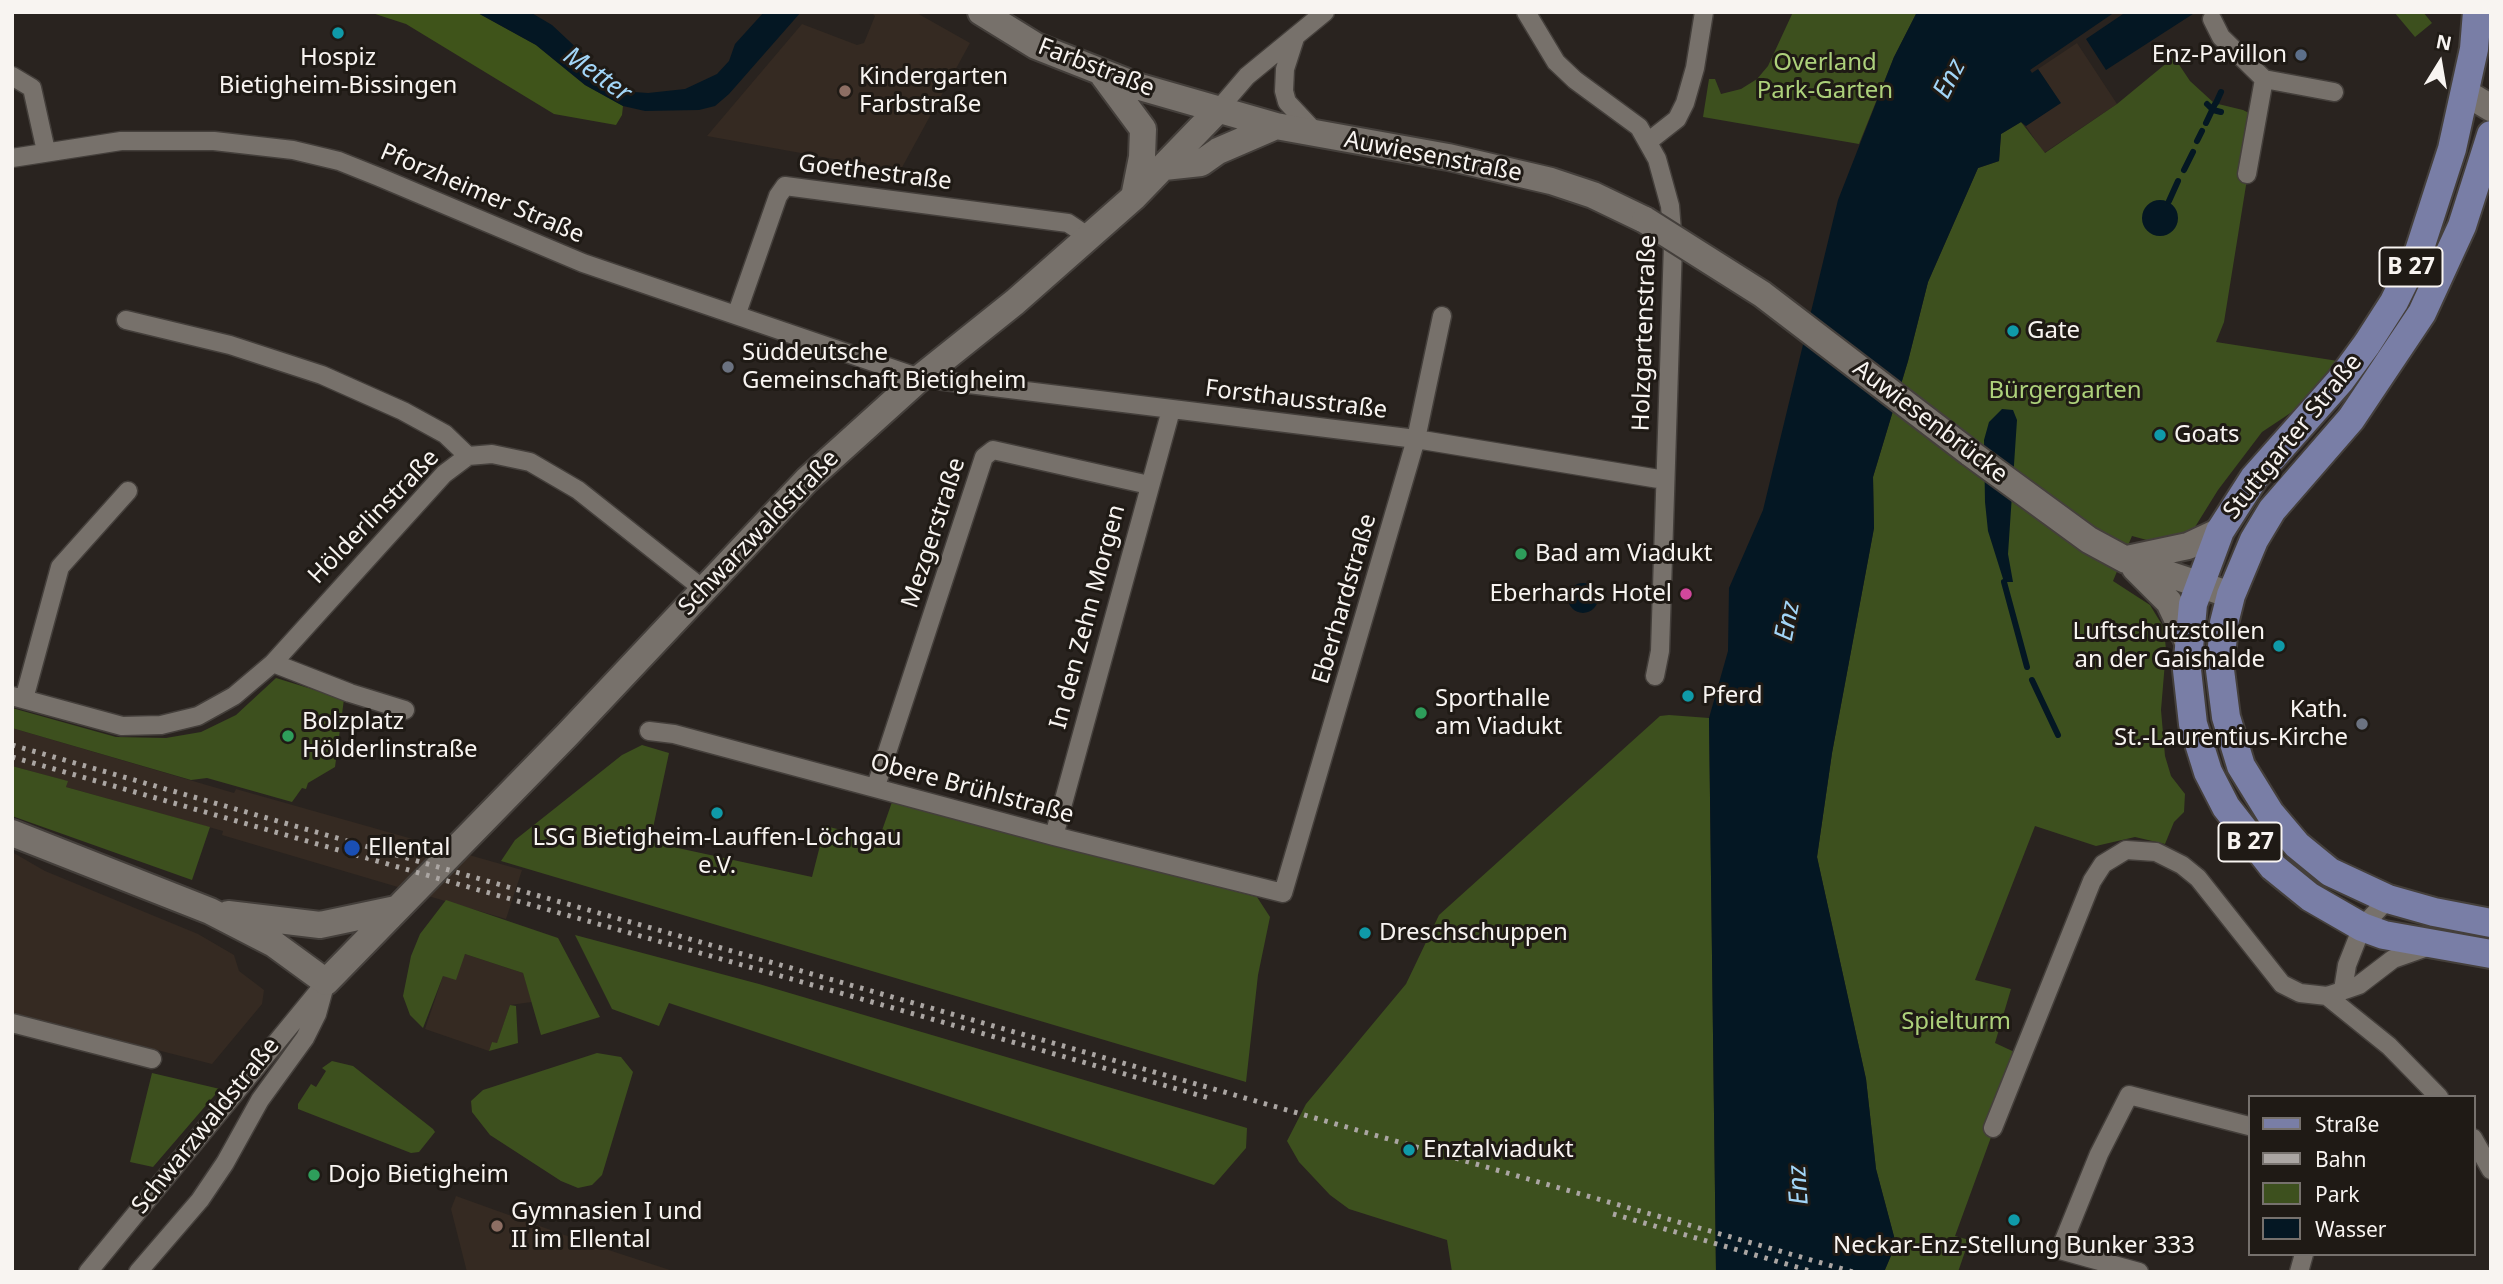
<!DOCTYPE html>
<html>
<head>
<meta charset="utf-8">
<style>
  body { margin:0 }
  #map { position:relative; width:2503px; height:1284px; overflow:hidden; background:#29231f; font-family:"Noto Sans",sans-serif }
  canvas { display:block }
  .frame { position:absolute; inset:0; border:14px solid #f8f4f1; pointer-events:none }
  .legend { position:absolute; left:2248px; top:1095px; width:228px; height:161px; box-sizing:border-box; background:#1f1a15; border:2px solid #76716d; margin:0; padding:9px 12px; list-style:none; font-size:21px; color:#f8f4f1 }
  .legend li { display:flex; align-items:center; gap:14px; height:35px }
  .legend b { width:35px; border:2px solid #76716d }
  .north { position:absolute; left:2405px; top:28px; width:70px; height:70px; -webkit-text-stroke:5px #1f1a15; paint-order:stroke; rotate:11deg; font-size:19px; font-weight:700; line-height:28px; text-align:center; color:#f8f4f1 }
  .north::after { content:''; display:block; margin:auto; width:24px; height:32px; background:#f8f4f1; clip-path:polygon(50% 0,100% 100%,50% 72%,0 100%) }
</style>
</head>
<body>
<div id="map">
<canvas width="2503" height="1284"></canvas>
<div class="frame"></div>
<ul class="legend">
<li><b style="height:9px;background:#797ea6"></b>Straße</li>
<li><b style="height:9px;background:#aba6a3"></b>Bahn</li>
<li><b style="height:19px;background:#3d501e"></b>Park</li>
<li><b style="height:19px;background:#041723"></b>Wasser</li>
</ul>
<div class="north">N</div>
</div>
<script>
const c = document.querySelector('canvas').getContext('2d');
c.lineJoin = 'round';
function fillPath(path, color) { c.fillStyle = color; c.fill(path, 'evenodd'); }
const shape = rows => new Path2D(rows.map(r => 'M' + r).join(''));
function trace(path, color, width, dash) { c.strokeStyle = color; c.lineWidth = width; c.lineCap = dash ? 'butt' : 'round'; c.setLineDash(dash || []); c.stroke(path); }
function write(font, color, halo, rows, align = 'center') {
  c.font = font + ' "Noto Sans",sans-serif'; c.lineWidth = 6; c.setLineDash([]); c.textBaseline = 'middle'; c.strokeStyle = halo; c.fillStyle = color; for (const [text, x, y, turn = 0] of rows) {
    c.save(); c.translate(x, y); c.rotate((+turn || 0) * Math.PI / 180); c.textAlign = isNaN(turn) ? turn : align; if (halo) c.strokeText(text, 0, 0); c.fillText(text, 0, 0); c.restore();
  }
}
const built = shape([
  [871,12,915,12,970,43,900,171,707,136,802,24,857,45,864,43,875,16],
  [2077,43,2117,104,2044,153,2026,126,2060,102,2038,69],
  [12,728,234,793,236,789,522,870,506,919,222,835,223,831,66,787,67,781,12,766],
  [12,852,45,871,198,934,234,955,239,971,264,990,262,1004,212,1064,12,1013],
  [465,954,523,973,532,1002,510,1005,497,1044,492,1042,489,1051,425,1029,443,976],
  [456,1196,584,1242,676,1272,467,1272,451,1209]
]);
const green = shape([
  [1793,12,1917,12,1894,57,1859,144,1703,117,1709,79,1715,79,1721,94,1741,89,1757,79,1768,66],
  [2394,12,2423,12,2432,23,2415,37],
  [2174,57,2190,81,2214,103,2243,110,2257,117,2224,322,2216,342,2338,361,2301,406,2262,432,2218,490,2195,527,2185,537,2158,543,2132,536,2113,581,2150,605,2164,628,2166,650,2161,710,2165,756,2171,776,2185,794,2184,812,2174,822,2165,844,2135,837,2096,846,2035,826,1975,980,2011,989,1995,1043,2021,1055,1955,1236,1969,1240,1958,1272,1884,1272,1896,1244,1876,1169,1866,1079,1817,857,1832,753,1874,528,1873,477,1908,361,1928,282,1978,168,1999,161,2001,134,2021,122,2045,153,2117,104],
  [276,678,344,699,335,767,308,783,306,789,302,788,292,802,207,778,191,780,12,728,12,708,116,737,166,738,201,732,236,715],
  [1669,715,1709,718,1716,1272,1452,1272,1447,1240,1349,1209,1330,1195,1299,1162,1287,1141,1306,1104,1406,984,1439,915,1660,716],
  [642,745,669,753,650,842,812,877,825,826,879,839,892,802,1257,897,1270,917,1258,975,1246,1082,501,861,515,840,622,755],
  [12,766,68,781,66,787,210,827,192,880,12,816],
  [446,900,558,938,600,1017,541,1035,523,973,465,954,456,980,443,976,423,1028,410,1015,403,996,411,956,420,934],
  [575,935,759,984,1247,1128,1246,1148,1214,1185,669,1003,659,1026,612,1009],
  [510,1005,516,1006,518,1043,489,1051,492,1042,497,1043],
  [597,1053,621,1057,633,1072,602,1175,592,1185,578,1188,561,1181,490,1135,472,1112,471,1101,483,1090],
  [332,1061,353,1066,433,1129,435,1132,419,1152,411,1153,298,1109,298,1104,311,1084,316,1087,326,1071,322,1068],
  [152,1073,220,1089,153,1167,130,1162]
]);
const forest = shape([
  [369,12,476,12,536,45,585,85,623,106,622,115,616,125,554,114,406,24]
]);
const water = shape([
  [476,12,530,12,552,25,614,83,634,92,648,93,685,89,717,74,729,61,735,44,764,12,801,12,729,94,715,106,699,110,645,111,623,106,585,85,536,45],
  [1917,12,2115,12,2030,70,2032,73,2038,69,2061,103,2026,126,2021,122,2001,134,1999,161,1978,168,1928,282,1908,361,1873,477,1874,528,1832,753,1817,857,1866,1079,1876,1169,1896,1244,1884,1272,1716,1272,1709,718,1728,651,1729,588,1763,510,1838,200,1894,57],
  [2126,12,2196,12,2106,70,2086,39],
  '2142 218a18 18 0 1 1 36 0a18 18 0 1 1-36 0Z',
  [2002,409,2013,410,2017,420,2008,554,2013,582,2004,582,1988,531,1985,502,1984,440,1989,422],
  '1568 598a15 15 0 1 1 30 0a15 15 0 1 1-30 0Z'
]);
const stream = shape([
  [2216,103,2221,92],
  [2207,104,2213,110,2221,112],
  [2206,123,2215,104],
  [2197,141,2202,131],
  [2184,170,2193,152],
  [2169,201,2178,181],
  [2004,582,2027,667],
  [2032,680,2058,735]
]);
const street = shape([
  [1526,12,1556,62,1575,80,1639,127,1657,159,1670,206,1673,244,1660,651,1655,676],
  [2212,19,2221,37,2264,79,2334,92],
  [1295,38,1285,69,1284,91,1287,102,1316,133],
  [12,76,32,88,46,151],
  [1217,111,1247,76,1325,12],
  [1649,141,1677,119,1685,103,1695,68,1704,12],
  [12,158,121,141,214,141,293,150,339,161,379,177,583,263,920,378,1416,439,1665,480],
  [2247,174,2264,79],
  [737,313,778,196,785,186,1068,223,1089,237],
  [126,320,230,345,322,375,403,411,445,434,468,456],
  [273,663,350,693,405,710],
  [12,696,122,726,161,725,198,716,234,696,273,663,444,474,468,456,492,454,530,462,578,490,703,589],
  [24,699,60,567,128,491],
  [649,731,674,734,1054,836,1283,893,1416,439,1442,316],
  [876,786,984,457,993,450,1149,485],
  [1054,836,1171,410],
  [2343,990,2347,965,2362,927,2388,899],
  [2327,996,2389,1046,2439,1097],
  [12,1023,152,1059],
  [1993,1128,2092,881,2103,864,2126,850,2156,852,2182,865,2198,878,2282,984,2300,993,2327,996,2336,993,2359,985,2393,959,2430,946],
  [2473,1138,2491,1170],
  [88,1272,326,982],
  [138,1272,200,1200,225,1163,260,1100,305,1038,317,1014,325,985],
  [2139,1272,2060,1250,2099,1154,2129,1095,2249,1126],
  [2299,1272,2304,1254]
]);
const secondary = shape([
  [981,12,1036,46,1140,87,1276,126,1448,157,1551,181,1593,195,1645,220],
  [1103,75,1143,129,1142,157,1134,197],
  [2466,93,2491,108],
  [1164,167,1201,163,1218,151,1276,126],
  [1970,453,2089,540,2126,560,2231,595],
  [2127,559,2188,546,2220,531],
  [2135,568,2169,602,2187,640],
  [12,833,210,911,274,944,326,982,567,735,807,480,920,378,1015,302,1134,197,1217,111],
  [228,914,320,925,396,909]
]);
const primary = shape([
  [2477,12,2474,49,2452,149,2419,251,2394,302,2367,344,2340,381,2254,478,2220,531,2193,604,2187,670,2193,724,2208,772,2226,807,2273,867,2310,897,2362,927,2384,935,2491,954],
  [2491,135,2462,226,2422,313,2351,419,2272,510,2254,540,2231,595,2224,623,2220,670,2226,717,2241,766,2270,813,2297,845,2330,872,2388,899,2434,912,2491,923]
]);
const rail = shape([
  [12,745,1853,1272],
  [12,757,1209,1098],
  [1613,1214,1814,1272]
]);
const secondaryBridge = shape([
  [1645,220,1762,294,1970,453]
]);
const markers = [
  [338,33,7,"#0f9aa8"],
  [2301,55,7,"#5c6f8a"],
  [845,91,7,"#8d6e63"],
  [2013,331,7,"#0f9aa8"],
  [728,367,7,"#6b7280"],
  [2160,435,7,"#0f9aa8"],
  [1521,554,7,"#2e9e5b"],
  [1686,594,7,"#d1479c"],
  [2279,646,7,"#0f9aa8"],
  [1688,696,7,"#0f9aa8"],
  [1421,713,7,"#2e9e5b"],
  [2362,724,7,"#6b7280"],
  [288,736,7,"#2e9e5b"],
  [717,813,7,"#0f9aa8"],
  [352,848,9,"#1a4fb4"],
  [1365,933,7,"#0f9aa8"],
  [1409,1150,7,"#0f9aa8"],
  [314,1175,7,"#2e9e5b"],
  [2014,1220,7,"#0f9aa8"],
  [497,1226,7,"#8d6e63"]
];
const shields = [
  [2411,267,63],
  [2250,842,63]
];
const shieldNames = [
  ["B 27",2411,267],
  ["B 27",2250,842]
];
const poiNames = [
  ["Enz-Pavillon",2287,55,"right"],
  ["Hospiz",338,58,"center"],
  ["Bietigheim-Bissingen",338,86,"center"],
  ["Kindergarten",859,77],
  ["Farbstraße",859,105],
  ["Gate",2027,331],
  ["Süddeutsche",742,353],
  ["Gemeinschaft Bietigheim",742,381],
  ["Goats",2174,435],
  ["Bad am Viadukt",1535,554],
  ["Eberhards Hotel",1672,594,"right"],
  ["Luftschutzstollen",2265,632,"right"],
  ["an der Gaishalde",2265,660,"right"],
  ["Pferd",1702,696],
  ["Sporthalle",1435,699],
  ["am Viadukt",1435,727],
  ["Kath.",2348,710,"right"],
  ["St.-Laurentius-Kirche",2348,738,"right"],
  ["Bolzplatz",302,722],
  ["Hölderlinstraße",302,750],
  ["LSG Bietigheim-Lauffen-Löchgau",717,838,"center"],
  ["e.V.",717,866,"center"],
  ["Ellental",368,848],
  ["Dreschschuppen",1379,933],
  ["Enztalviadukt",1423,1150],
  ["Dojo Bietigheim",328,1175],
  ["Gymnasien I und",511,1212],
  ["II im Ellental",511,1240],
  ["Neckar-Enz-Stellung Bunker 333",2014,1246,"center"]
];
const parkNames = [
  ["Overland",1825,63],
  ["Park-Garten",1825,91],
  ["Bürgergarten",2065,391],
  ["Spielturm",1956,1022]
];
const streetNames = [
  ["Farbstraße",1096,68,21],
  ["Auwiesenstraße",1433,157,11],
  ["Goethestraße",875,173,7],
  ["Pforzheimer Straße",482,194,23],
  ["Holzgartenstraße",1645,333,-88],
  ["Forsthausstraße",1296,400,7],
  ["Auwiesenbrücke",1930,422,37],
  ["Stuttgarter Straße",2293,437,-51],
  ["Hölderlinstraße",374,517,-46],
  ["Schwarzwaldstraße",759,533,-46],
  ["Mezgerstraße",934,533,-72],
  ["Eberhardstraße",1345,599,-74],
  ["In den Zehn Morgen",1088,617,-75],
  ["Obere Brühlstraße",972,789,15],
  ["Schwarzwaldstraße",206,1126,-51]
];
const waterNames = [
  ["Metter",597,75,35],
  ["Enz",1950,79,-63],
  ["Enz",1788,621,-79],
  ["Enz",1799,1185,-94]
];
fillPath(built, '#352a22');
fillPath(green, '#3d501e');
fillPath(forest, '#3f541a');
fillPath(water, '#041723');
trace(stream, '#041723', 6);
trace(street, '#443f3b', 21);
trace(secondary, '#443f3b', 30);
trace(primary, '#443f3b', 32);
trace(street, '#77716b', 18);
trace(secondary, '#77716b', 26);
trace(primary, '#797ea6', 28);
trace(rail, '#aba6a3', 5, [3.5, 7]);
trace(secondaryBridge, '#443f3b', 30, []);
trace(secondaryBridge, '#77716b', 26);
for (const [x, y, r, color] of markers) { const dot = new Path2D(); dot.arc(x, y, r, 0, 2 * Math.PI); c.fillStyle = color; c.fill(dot); trace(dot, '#1f1a15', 2.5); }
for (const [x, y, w] of shields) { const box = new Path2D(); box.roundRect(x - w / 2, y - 19.5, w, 39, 5); c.fillStyle = '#1f1a15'; c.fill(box); trace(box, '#f8f4f1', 2); }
write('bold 23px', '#f8f4f1', null, shieldNames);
write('24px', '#f8f4f1', '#1f1a15', poiNames, 'left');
write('24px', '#add17b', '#1f1a15', parkNames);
write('24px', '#f8f4f1', '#1f1a15', streetNames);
write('italic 26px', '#a2d5f7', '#1f1a15', waterNames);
</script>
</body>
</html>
